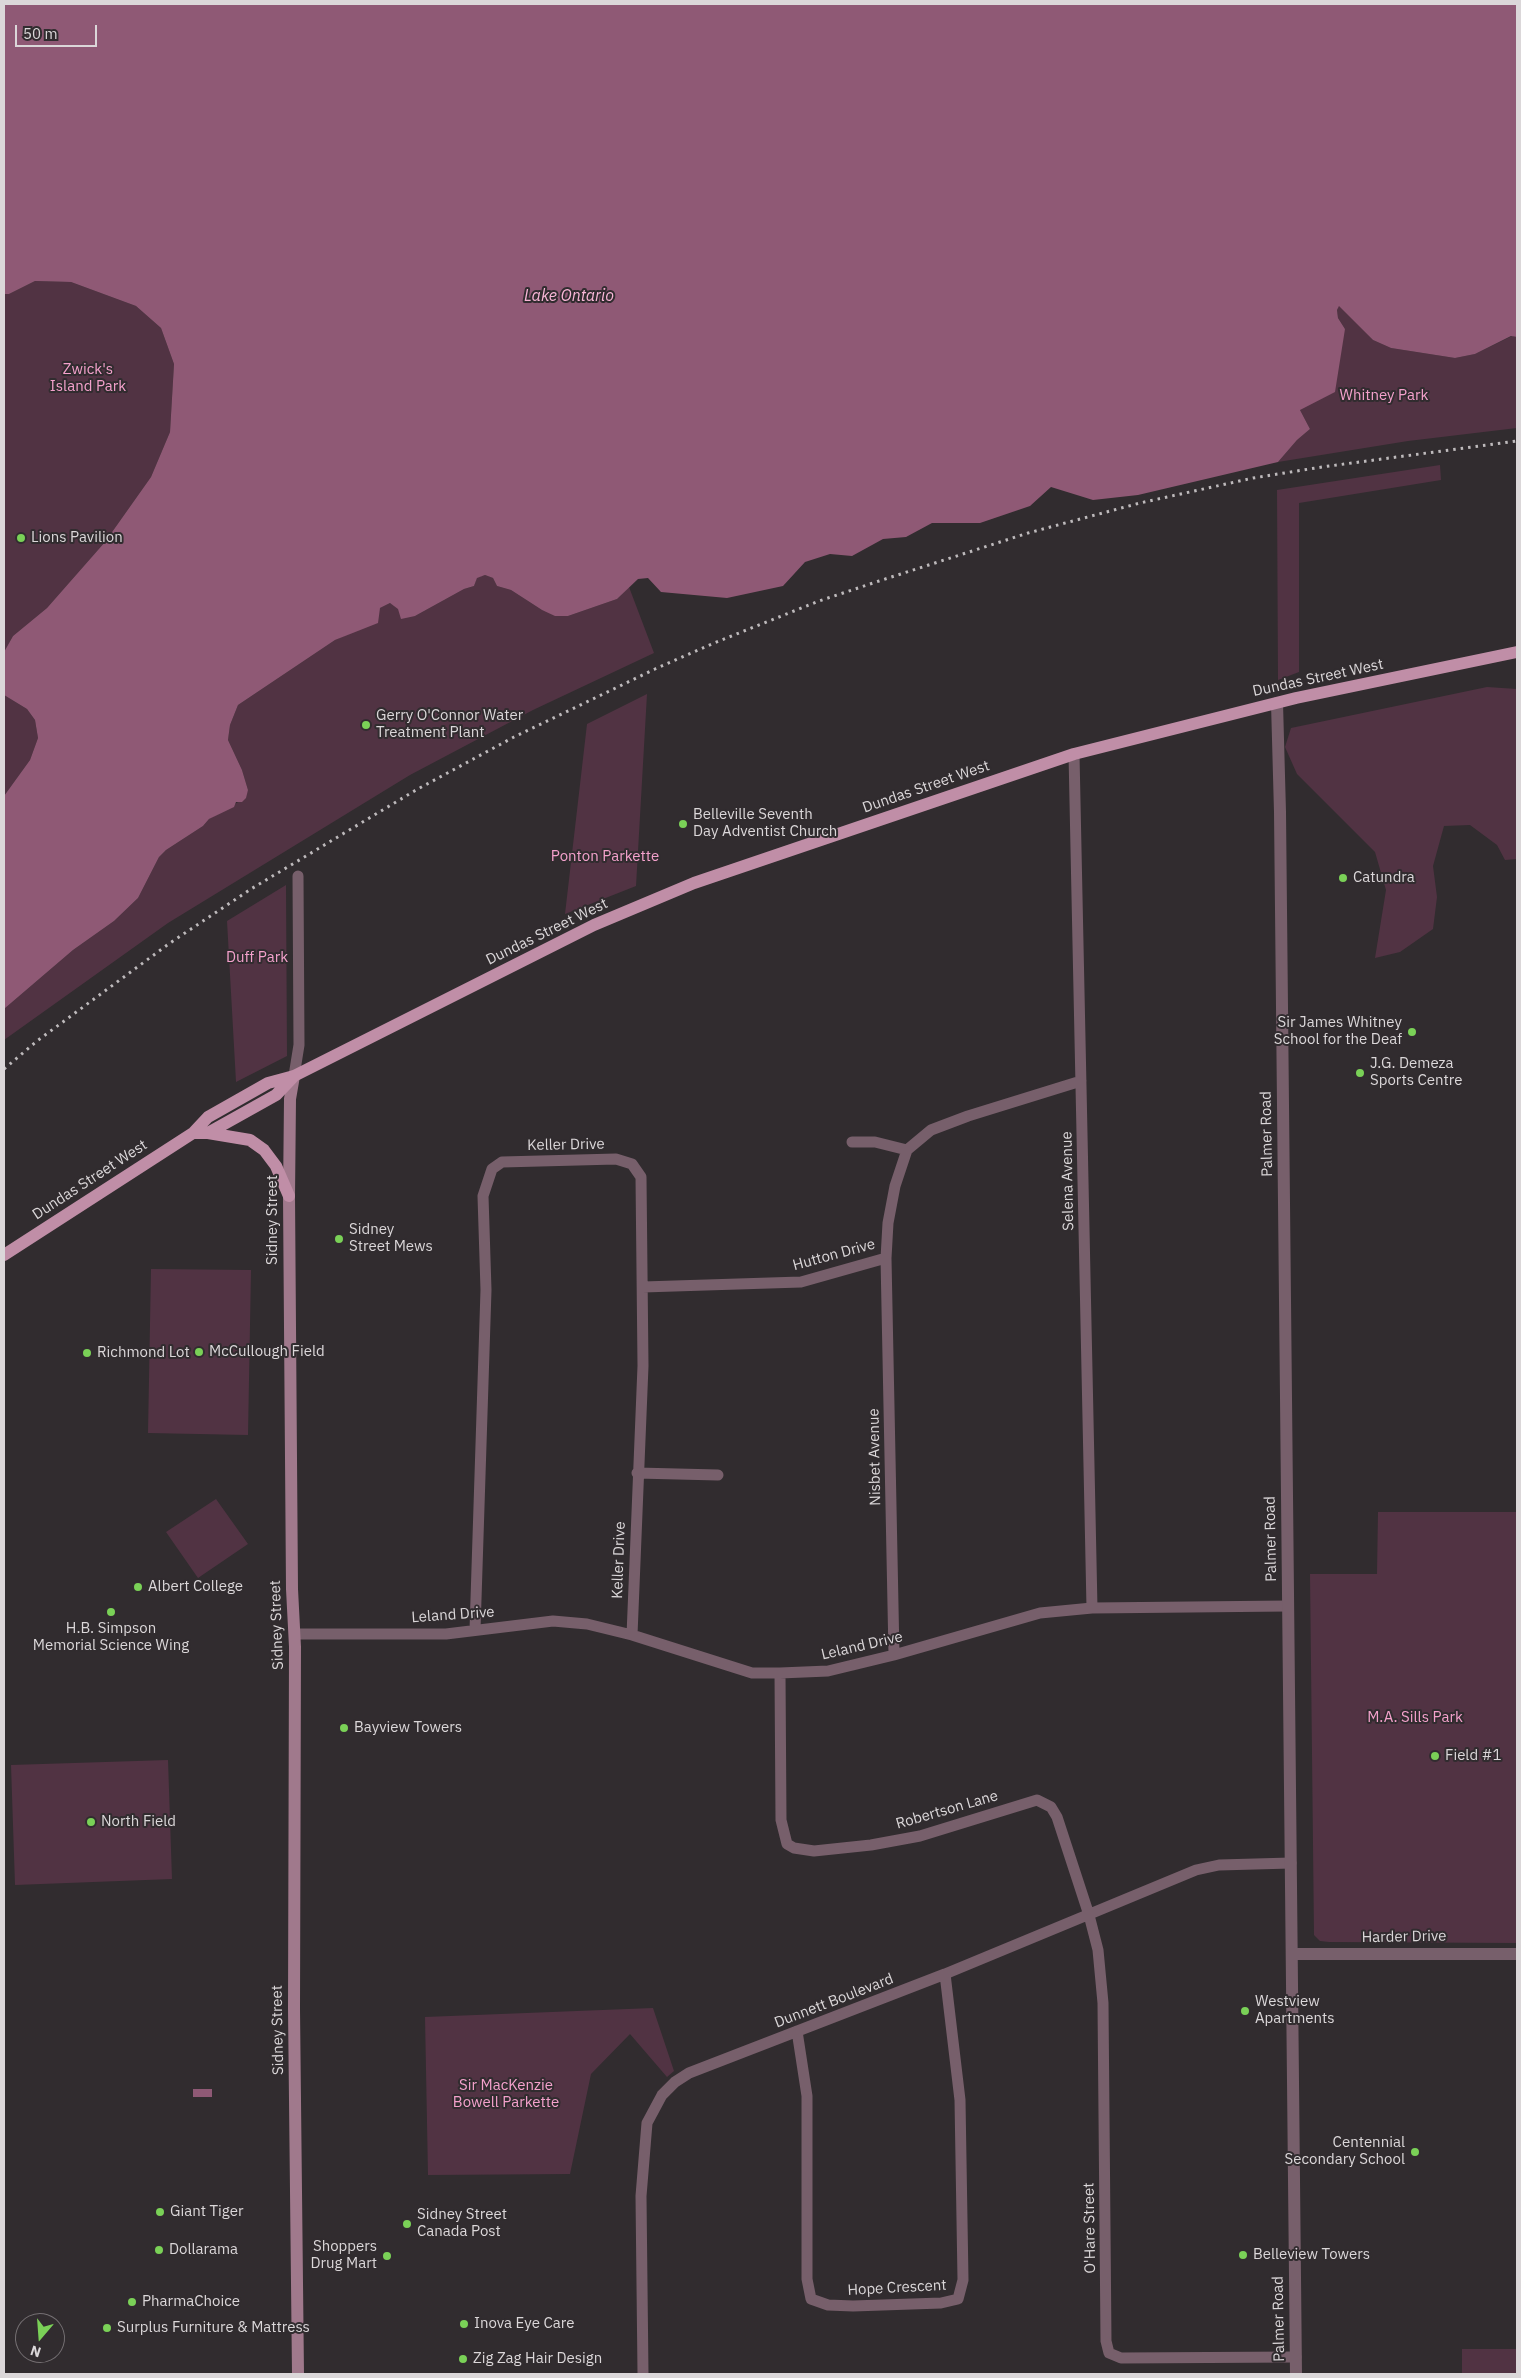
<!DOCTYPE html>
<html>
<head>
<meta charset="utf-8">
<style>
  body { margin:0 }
  #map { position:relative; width:1521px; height:2378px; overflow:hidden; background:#312c2f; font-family:"IBM Plex Sans",sans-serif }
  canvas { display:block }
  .frame { position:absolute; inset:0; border:5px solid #dbd7d9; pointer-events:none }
  .north { position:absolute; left:15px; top:2313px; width:50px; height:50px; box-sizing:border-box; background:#312c2f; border:1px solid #757073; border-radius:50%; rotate:198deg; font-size:14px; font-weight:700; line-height:20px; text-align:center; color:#dbd7d9 }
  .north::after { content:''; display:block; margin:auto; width:18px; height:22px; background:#7ad157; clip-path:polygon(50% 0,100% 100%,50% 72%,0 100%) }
  .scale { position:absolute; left:15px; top:25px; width:82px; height:22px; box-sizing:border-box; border:2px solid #dbd7d9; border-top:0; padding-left:6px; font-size:15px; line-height:18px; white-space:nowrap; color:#dbd7d9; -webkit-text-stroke:4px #312c2f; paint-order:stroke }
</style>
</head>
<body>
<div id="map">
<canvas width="1521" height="2378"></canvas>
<div class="frame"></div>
<div class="north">N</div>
<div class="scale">50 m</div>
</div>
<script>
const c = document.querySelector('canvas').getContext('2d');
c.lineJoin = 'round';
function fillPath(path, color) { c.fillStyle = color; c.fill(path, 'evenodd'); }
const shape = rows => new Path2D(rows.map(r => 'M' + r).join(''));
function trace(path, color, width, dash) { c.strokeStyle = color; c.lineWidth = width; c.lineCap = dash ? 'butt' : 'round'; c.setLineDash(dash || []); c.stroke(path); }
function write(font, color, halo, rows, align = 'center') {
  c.font = font + ' "IBM Plex Sans",sans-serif'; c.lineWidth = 4; c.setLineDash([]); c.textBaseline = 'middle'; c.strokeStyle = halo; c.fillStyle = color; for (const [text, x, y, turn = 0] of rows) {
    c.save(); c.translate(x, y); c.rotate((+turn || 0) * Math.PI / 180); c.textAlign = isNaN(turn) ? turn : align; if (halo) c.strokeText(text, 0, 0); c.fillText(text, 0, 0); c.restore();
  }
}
const green = shape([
  [35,281,71,282,136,306,161,328,174,364,170,432,151,477,105,542,47,608,13,636,4,652,4,294,9,294],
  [1339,305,1373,340,1391,348,1455,358,1475,354,1512,336,1517,337,1517,428,1408,441,1278,462,1297,440,1310,429,1300,410,1345,329,1338,318,1337,310],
  [1440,465,1441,480,1299,503,1299,672,1278,680,1277,490],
  [485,575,493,578,497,586,511,590,542,610,568,616,617,599,629,587,654,653,533,710,410,775,168,923,4,1040,4,1009,73,950,114,921,138,898,159,857,166,850,203,826,209,819,240,801,248,790,242,770,228,740,230,725,238,705,335,640,355,631,380,608,390,603,415,616,464,589,474,586,477,577],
  [1487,687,1517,689,1517,859,1505,860,1497,845,1470,825,1444,826,1433,866,1437,897,1433,929,1400,952,1375,958,1386,890,1375,852,1297,774,1285,747,1291,728],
  [647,694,636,886,565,914,587,724],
  [4,695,27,709,35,720,38,738,30,760,4,796],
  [286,885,287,1056,236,1082,227,921],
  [151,1269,251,1270,248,1435,148,1433],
  [216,1499,248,1544,198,1578,166,1532],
  [1378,1512,1517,1512,1517,1943,1329,1942,1320,1941,1314,1935,1310,1574,1377,1574],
  [168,1760,172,1879,15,1885,11,1765],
  [653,2008,674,2071,667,2077,630,2034,591,2074,570,2174,428,2175,425,2017],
  [1462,2349,1517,2349,1517,2374,1462,2374]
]);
const water = shape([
  [4,4,1517,4,1517,337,1511,336,1475,354,1455,358,1391,348,1373,340,1339,306,1337,310,1338,318,1345,329,1335,392,1300,410,1310,429,1297,440,1278,462,1138,495,1093,500,1051,487,1030,506,980,523,932,523,906,537,883,539,852,556,830,554,805,562,783,586,727,598,661,592,648,578,638,579,617,599,568,616,555,616,542,610,511,590,497,586,493,578,485,575,477,578,474,586,464,589,415,616,401,619,398,609,390,603,380,608,378,623,335,640,238,705,230,725,228,740,242,770,248,790,246,798,242,802,236,802,234,807,209,819,203,826,166,850,159,857,138,898,114,921,73,950,4,1009,4,796,30,760,38,738,35,720,27,709,4,695,4,652,13,636,47,608,105,542,151,477,170,432,174,364,161,328,136,306,71,282,35,281,9,294,4,294],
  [193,2089,212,2089,212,2097,193,2097]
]);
const minor = shape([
  [1074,754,1092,1608],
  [294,1076,299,1045,298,876],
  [852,1142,875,1142,907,1150],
  [643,1287,801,1282,886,1258],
  [637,1473,718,1475],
  [475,1630,486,1290,483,1196,492,1169,502,1162,616,1159,632,1164,641,1177,643,1366,632,1635],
  [295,1634,446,1634,553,1621,587,1624,632,1635,752,1673,780,1673,828,1671,894,1655,1040,1613,1092,1608,1288,1606],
  [894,1655,886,1258,888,1223,895,1186,907,1150,931,1130,968,1116,1081,1081],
  [780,1673,781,1820,787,1844,794,1848,814,1851,871,1845,920,1836,1037,1800,1051,1807,1057,1817,1089,1915,1098,1950,1103,2003,1106,2341,1109,2353,1121,2358,1296,2357],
  [797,2031,807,2096,807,2279,811,2299,828,2305,853,2306,941,2303,958,2299,963,2280,960,2100,945,1974],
  [643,2374,641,2196,647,2123,662,2095,675,2082,689,2073,945,1974,1196,1870,1219,1865,1291,1863]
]);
const tertiary = shape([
  [1277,703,1280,812,1296,2374],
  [1292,1954,1517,1954]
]);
const secondary = shape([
  [294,1076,290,1099,289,1196,292,1589,295,1647,294,2009,298,2374]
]);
const primary = shape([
  [193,1133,208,1133,276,1095,294,1076],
  [208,1133,250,1140,264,1150,276,1166,289,1196],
  [4,1255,193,1133,208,1117,268,1083,294,1076,594,925,694,883,1074,754,1296,698,1517,652]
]);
const rail = shape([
  [4,1069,37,1041,170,943,251,889,416,790,514,737,655,669,714,643,819,601,879,581,1028,533,1140,503,1253,478,1322,467,1517,441]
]);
const markers = [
  [21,538,5,"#7ad157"],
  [366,725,5,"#7ad157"],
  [683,824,5,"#7ad157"],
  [1343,878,5,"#7ad157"],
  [1412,1032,5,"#7ad157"],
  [1360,1073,5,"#7ad157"],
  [339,1239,5,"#7ad157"],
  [199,1352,5,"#7ad157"],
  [87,1353,5,"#7ad157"],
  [138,1587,5,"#7ad157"],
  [111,1612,5,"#7ad157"],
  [344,1728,5,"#7ad157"],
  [1435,1756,5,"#7ad157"],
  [91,1822,5,"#7ad157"],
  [1245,2011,5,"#7ad157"],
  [1415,2152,5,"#7ad157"],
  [160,2212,5,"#7ad157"],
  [407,2224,5,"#7ad157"],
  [159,2250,5,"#7ad157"],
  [1243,2255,5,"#7ad157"],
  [387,2256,5,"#7ad157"],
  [132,2302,5,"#7ad157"],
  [464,2324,5,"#7ad157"],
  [107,2328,5,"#7ad157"],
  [463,2359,5,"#7ad157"]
];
const parkNames = [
  ["Zwick's",88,370],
  ["Island Park",88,387],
  ["Whitney Park",1384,396],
  ["Ponton Parkette",605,857],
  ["Duff Park",257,958],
  ["M.A. Sills Park",1415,1718],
  ["Sir MacKenzie",506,2086],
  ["Bowell Parkette",506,2103]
];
const poiNames = [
  ["Lions Pavilion",31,538],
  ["Gerry O'Connor Water",376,716],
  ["Treatment Plant",376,733],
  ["Belleville Seventh",693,815],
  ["Day Adventist Church",693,832],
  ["Catundra",1353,878],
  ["Sir James Whitney",1402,1023,"right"],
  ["School for the Deaf",1402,1040,"right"],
  ["J.G. Demeza",1370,1064],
  ["Sports Centre",1370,1081],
  ["Sidney",349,1230],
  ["Street Mews",349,1247],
  ["McCullough Field",209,1352],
  ["Richmond Lot",97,1353],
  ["Albert College",148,1587],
  ["H.B. Simpson",111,1629,"center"],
  ["Memorial Science Wing",111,1646,"center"],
  ["Bayview Towers",354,1728],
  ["Field #1",1445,1756],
  ["North Field",101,1822],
  ["Westview",1255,2002],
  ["Apartments",1255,2019],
  ["Centennial",1405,2143,"right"],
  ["Secondary School",1405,2160,"right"],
  ["Giant Tiger",170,2212],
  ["Sidney Street",417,2215],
  ["Canada Post",417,2232],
  ["Shoppers",377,2247,"right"],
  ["Drug Mart",377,2264,"right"],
  ["Dollarama",169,2250],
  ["Belleview Towers",1253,2255],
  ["PharmaChoice",142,2302],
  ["Inova Eye Care",474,2324],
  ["Surplus Furniture & Mattress",117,2328],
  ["Zig Zag Hair Design",473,2359]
];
const streetNames = [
  ["Dundas Street West",1318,678,-12],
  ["Dundas Street West",926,787,-19],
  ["Dundas Street West",547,932,-26],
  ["Palmer Road",1267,1134,-91],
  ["Keller Drive",566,1145,-1],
  ["Dundas Street West",90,1180,-33],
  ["Selena Avenue",1068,1181,-91],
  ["Sidney Street",273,1220,-90],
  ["Hutton Drive",834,1255,-15],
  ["Nisbet Avenue",875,1457,-91],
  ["Palmer Road",1271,1539,-91],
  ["Keller Drive",619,1560,-88],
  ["Leland Drive",453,1615,-4],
  ["Sidney Street",277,1625,-92],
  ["Leland Drive",862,1646,-13],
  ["Robertson Lane",947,1810,-16],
  ["Harder Drive",1404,1937,-1],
  ["Dunnett Boulevard",834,2001,-21],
  ["Sidney Street",278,2030,-91],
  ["O'Hare Street",1090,2228,-91],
  ["Hope Crescent",897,2288,-3],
  ["Palmer Road",1279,2319,-91]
];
const waterNames = [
  ["Lake Ontario",569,296]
];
fillPath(green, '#513343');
fillPath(water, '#8f5975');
trace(minor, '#775f6b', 11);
trace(tertiary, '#775f6b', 12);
trace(secondary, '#a0798c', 12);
trace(primary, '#c08ea7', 12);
trace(rail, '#bebabc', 3, [2.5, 5]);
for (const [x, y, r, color] of markers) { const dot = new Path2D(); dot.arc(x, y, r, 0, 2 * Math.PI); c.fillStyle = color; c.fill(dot); trace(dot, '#312c2f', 2); }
write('15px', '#f4a1cc', '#312c2f', parkNames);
write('15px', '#dbd7d9', '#312c2f', poiNames, 'left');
write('15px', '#dbd7d9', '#312c2f', streetNames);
write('italic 16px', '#fab7d8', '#312c2f', waterNames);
</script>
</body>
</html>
